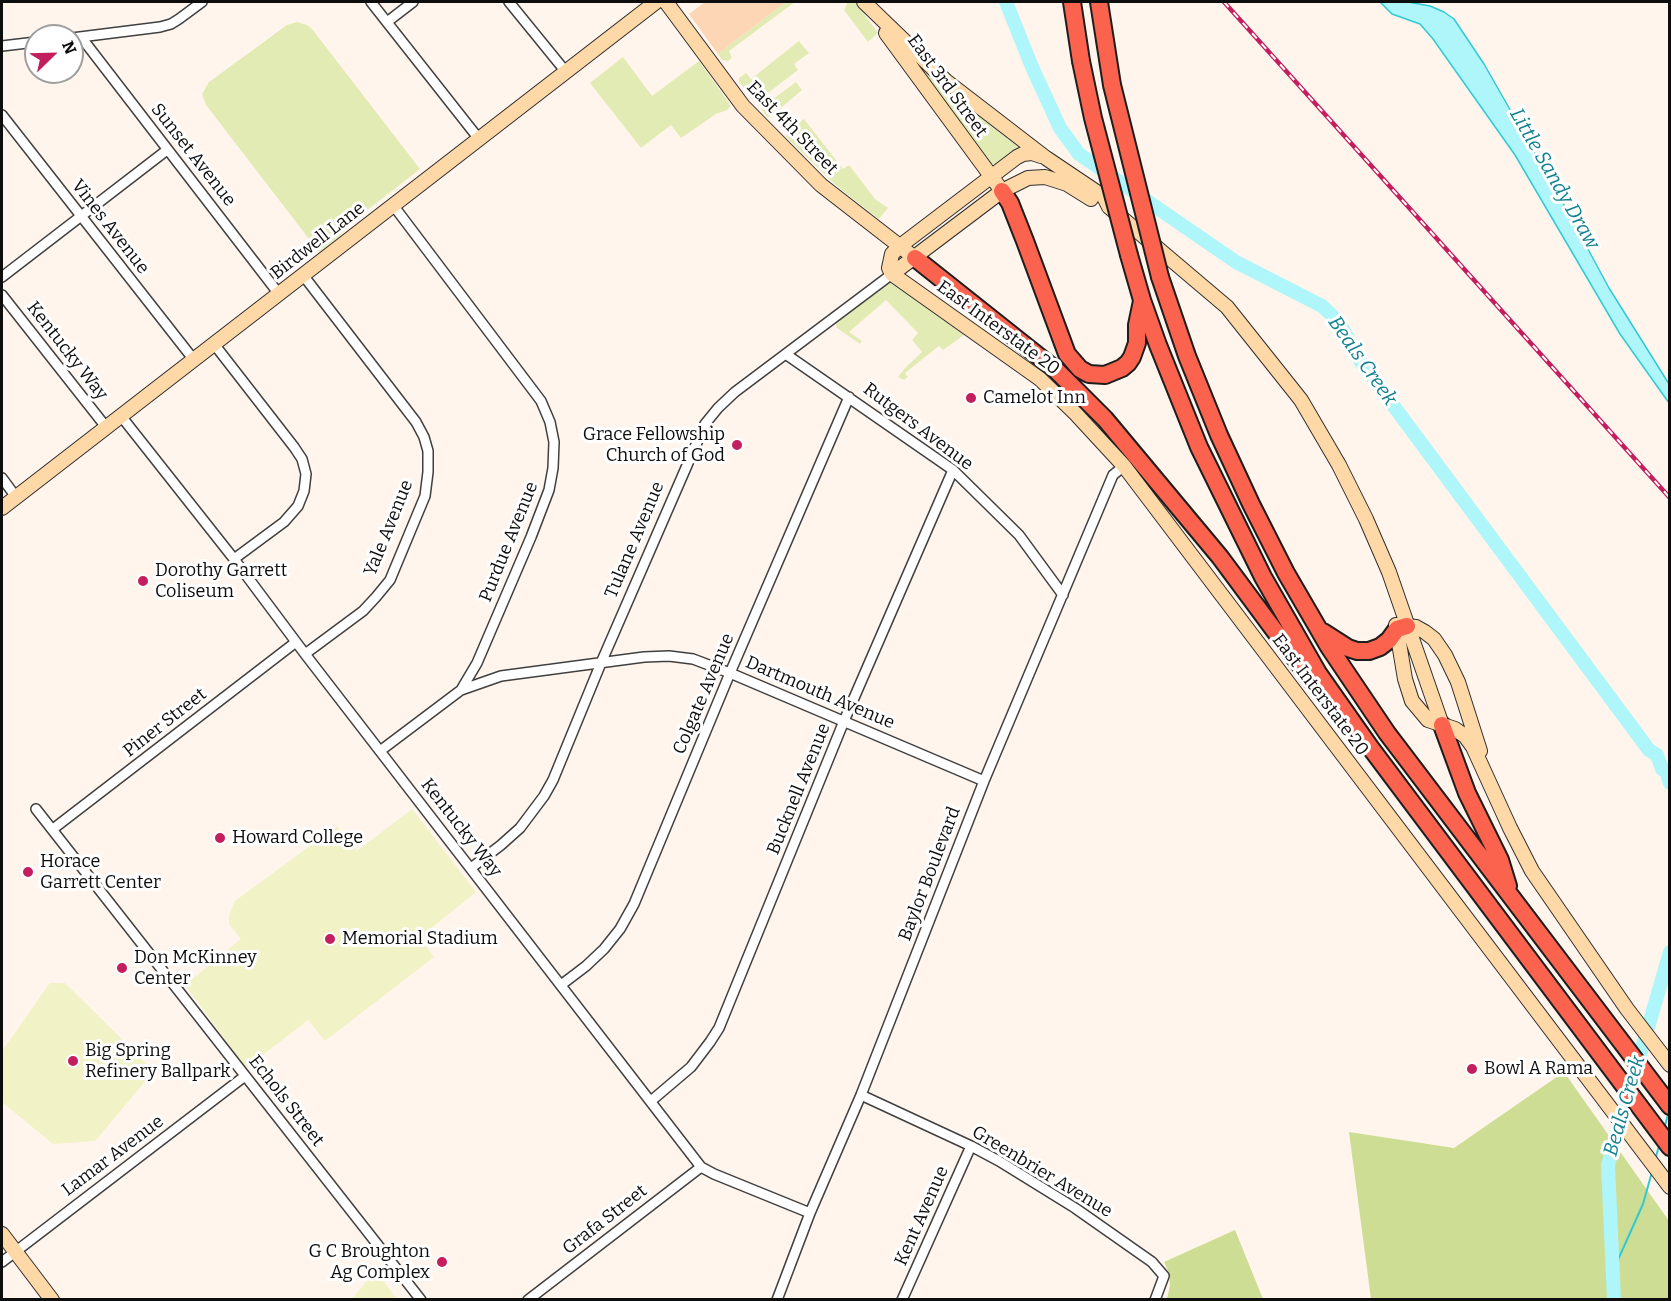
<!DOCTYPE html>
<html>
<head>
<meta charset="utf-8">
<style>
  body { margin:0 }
  #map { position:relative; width:1671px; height:1301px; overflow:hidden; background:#fff5ec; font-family:Bitter,serif }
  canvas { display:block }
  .frame { position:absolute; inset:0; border:3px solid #0d0d0d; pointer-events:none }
  .north { position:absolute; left:24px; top:24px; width:60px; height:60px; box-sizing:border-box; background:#fff; border:2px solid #9e9e9e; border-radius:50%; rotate:67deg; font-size:16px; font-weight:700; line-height:24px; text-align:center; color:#0d0d0d }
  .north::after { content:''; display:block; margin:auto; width:21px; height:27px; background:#c31e5d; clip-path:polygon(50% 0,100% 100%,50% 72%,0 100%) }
</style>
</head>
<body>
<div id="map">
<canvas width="1671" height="1301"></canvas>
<div class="frame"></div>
<div class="north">N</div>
</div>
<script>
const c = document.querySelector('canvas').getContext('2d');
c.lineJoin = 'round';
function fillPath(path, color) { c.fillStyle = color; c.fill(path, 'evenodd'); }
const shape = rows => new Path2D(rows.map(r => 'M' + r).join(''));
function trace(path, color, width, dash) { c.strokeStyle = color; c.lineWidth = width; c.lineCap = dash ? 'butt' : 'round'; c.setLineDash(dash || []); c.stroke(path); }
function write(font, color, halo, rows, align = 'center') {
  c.font = font + ' Bitter,serif'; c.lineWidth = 6; c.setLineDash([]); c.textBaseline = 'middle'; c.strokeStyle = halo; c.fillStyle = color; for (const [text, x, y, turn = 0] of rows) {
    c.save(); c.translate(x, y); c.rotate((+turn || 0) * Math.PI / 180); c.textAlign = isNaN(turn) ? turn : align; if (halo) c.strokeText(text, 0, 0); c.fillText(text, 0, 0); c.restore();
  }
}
const green = shape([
  [786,2,795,2,729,51,732,58,728,61,722,60,718,54],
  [848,2,855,2,878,33,868,42,844,10],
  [297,22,307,25,312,29,420,169,366,211,337,238,319,252,206,105,202,94,209,82,287,25],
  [799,41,809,53,794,64,798,70,756,102,739,82,739,78,746,73,751,79],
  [909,53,1025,147,1009,154,996,164,992,164],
  [623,57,652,96,699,61,731,106,727,110,716,114,681,138,671,125,641,148,590,83],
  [796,82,802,90,771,116,767,117,761,108],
  [804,119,843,169,849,165,875,199,888,208,879,219,839,188,786,137,792,124,795,125],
  [889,281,893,281,966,332,964,335,943,350,939,346,905,373,908,377,904,380,898,377,906,367,922,352,912,340,918,333,886,300,849,332,862,341,860,344,837,328,836,325,837,322]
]);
const forest = shape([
  [1564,1072,1669,1221,1669,1299,1371,1299,1349,1132,1454,1148],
  [1235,1230,1263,1299,1167,1299,1170,1285,1169,1273,1164,1262]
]);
const sand = shape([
  [705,2,786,2,718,54,689,14]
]);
const pitch = shape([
  [412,809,476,892,419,938,434,957,325,1041,308,1020,246,1068,185,985,241,939,229,924,229,916,235,901,337,826,357,851],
  [50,983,65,983,154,1071,95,1141,53,1144,2,1102,2,1051],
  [374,1278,382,1279,397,1299,352,1299,366,1282]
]);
const water = shape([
  [1380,2,1408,2,1430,6,1444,12,1454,19,1484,64,1556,190,1609,288,1669,384,1669,403,1620,334,1515,155,1433,39,1420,24,1392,14,1380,2]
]);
const stream = shape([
  [1664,1129,1669,1111],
  [1655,1160,1659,1146],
  [1613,1271,1643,1204,1652,1172]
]);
const river = shape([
  [1006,2,1032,67,1060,128,1079,154,1236,262,1322,306,1339,322,1361,362,1649,750,1657,755,1662,769,1666,771,1670,783],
  [1614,1300,1608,1165,1670,952]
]);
const street = shape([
  [371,2,479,139],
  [509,2,566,72],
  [387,22,413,2],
  [81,37,279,294],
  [72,38,160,27,171,24,179,19,202,2],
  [2,46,36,42],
  [2,115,194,360],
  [303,275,416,422,424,437,428,451,428,472,425,496,390,580,376,597,363,611,305,654],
  [2,277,167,150],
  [2,295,106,427],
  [214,344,294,447,302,459,306,474,304,491,298,506,284,522,234,559],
  [787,355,953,470,1019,535,1063,595],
  [121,416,234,559,305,654,701,1167,714,1174,810,1213],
  [2,478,16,497],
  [461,690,501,676,644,657,669,656,693,659,730,673,984,781],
  [380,751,461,690,477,663,531,537,549,490,553,468,554,442,550,422,541,401,393,205],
  [36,809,421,1300],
  [53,829,296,642],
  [471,868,501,845,520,828,544,796,553,780,601,663,705,424,718,408,735,392,892,274],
  [561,985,586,966,604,949,620,929,634,904,730,673,849,397],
  [861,1095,971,1146,999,1161,1075,1208,1152,1262,1164,1276,1155,1300],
  [651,1101,691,1067,710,1042,719,1028,844,721,953,470],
  [2,1262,245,1076],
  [528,1300,701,1167],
  [777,1300,810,1213,861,1095,984,781,1113,475,1124,466],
  [902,1300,971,1146]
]);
const secondary = shape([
  [666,2,743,106,821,185,915,258],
  [864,2,946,81,1046,158,1104,197,1109,207,1227,307,1301,400,1339,465,1366,519,1389,572,1442,725],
  [886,33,1002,191],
  [892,274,1040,379,1076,414,1124,466,1670,1187],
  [892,274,1002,191,1028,178,1045,177,1067,184,1091,199],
  [892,274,889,268,892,254,900,246,1017,157,1023,154,1032,153,1041,156],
  [2,508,656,2],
  [1396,625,1405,679,1412,701,1428,720,1455,729,1465,736,1473,747,1510,828,1532,871,1627,1009,1670,1065],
  [1407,626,1416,627,1425,632,1434,639,1445,655,1458,682,1480,751],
  [2,1234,52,1300]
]);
const highway = shape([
  [1072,2,1081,61],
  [1099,2,1112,85],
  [1002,191,1010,203,1025,241,1067,354,1080,369,1089,374,1105,375,1122,368,1128,363,1132,357,1137,343,1137,325,1142,301],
  [1129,255,1142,300,1158,345,1199,447,1263,577,1318,673,1370,747,1670,1147],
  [915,258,1056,370,1105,419,1220,557,1312,681],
  [1160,277,1187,356,1219,435,1251,504,1286,573,1329,647,1387,733,1670,1106],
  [1323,632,1348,648,1357,651,1369,651,1380,647,1389,640,1397,629,1407,626],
  [1442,725,1467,793,1500,860,1508,886]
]);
const rail = shape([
  [1224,2,1670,498]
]);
const highwayBridge = shape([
  [1081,61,1093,118,1129,255],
  [1112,85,1160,277]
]);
const markers = [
  [971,398,6,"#c31e5d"],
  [737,445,6,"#c31e5d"],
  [143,581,6,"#c31e5d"],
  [220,838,6,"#c31e5d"],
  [28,872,6,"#c31e5d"],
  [330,939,6,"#c31e5d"],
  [122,968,6,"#c31e5d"],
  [73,1061,6,"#c31e5d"],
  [1472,1069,6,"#c31e5d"],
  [442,1262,6,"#c31e5d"]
];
const streetNames = [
  ["East 3rd Street",947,86,54],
  ["East 4th Street",792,128,46],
  ["Sunset Avenue",193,155,52],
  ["Vines Avenue",110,227,52],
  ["Birdwell Lane",318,241,-38],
  ["East Interstate 20",998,328,36],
  ["Kentucky Way",67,351,52],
  ["Rutgers Avenue",918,427,37],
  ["Yale Avenue",389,528,-68],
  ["Tulane Avenue",635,540,-67],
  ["Purdue Avenue",509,542,-68],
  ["Dartmouth Avenue",820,693,23],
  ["Colgate Avenue",704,694,-67],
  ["East Interstate 20",1320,695,53],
  ["Piner Street",165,723,-38],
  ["Bucknell Avenue",799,789,-68],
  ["Kentucky Way",461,828,52],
  ["Baylor Boulevard",930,874,-69],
  ["Echols Street",286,1101,52],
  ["Lamar Avenue",113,1156,-37],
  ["Greenbrier Avenue",1042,1172,31],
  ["Kent Avenue",922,1216,-66],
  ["Grafa Street",605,1220,-38]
];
const poiNames = [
  ["Camelot Inn",983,398],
  ["Grace Fellowship",725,435,"right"],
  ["Church of God",725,456,"right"],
  ["Dorothy Garrett",155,571],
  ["Coliseum",155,592],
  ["Howard College",232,838],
  ["Horace",40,862],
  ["Garrett Center",40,883],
  ["Memorial Stadium",342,939],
  ["Don McKinney",134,958],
  ["Center",134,979],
  ["Big Spring",85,1051],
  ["Refinery Ballpark",85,1072],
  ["Bowl A Rama",1484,1069],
  ["G C Broughton",430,1252,"right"],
  ["Ag Complex",430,1273,"right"]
];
const waterNames = [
  ["Little Sandy Draw",1554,179,60],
  ["Beals Creek",1362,361,55],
  ["Beals Creek",1625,1106,-74]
];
fillPath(green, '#e3ebb4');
fillPath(forest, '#cddd93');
fillPath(sand, '#fdd6b6');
fillPath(pitch, '#f1f2c6');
fillPath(water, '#aef6f9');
trace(water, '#32c9d4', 1.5);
trace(stream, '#32c9d4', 2);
trace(river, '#aef6f9', 14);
trace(street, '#404040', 12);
trace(secondary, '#2f2f2f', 16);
trace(highway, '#1e1e1e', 20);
trace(street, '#fff', 9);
trace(secondary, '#ffd8a7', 14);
trace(highway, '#fb634e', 16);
trace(rail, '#c31e5d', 4.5);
trace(rail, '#fff', 2, [7]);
trace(highwayBridge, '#1e1e1e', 20, []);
trace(highwayBridge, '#fb634e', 16);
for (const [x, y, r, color] of markers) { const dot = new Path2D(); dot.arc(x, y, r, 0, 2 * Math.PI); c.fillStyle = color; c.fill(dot); trace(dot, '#fff', 2); }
write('18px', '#0d0d0d', '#fff', streetNames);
write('18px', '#0d0d0d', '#fff', poiNames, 'left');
write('italic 20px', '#10818e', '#fff', waterNames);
</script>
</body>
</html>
